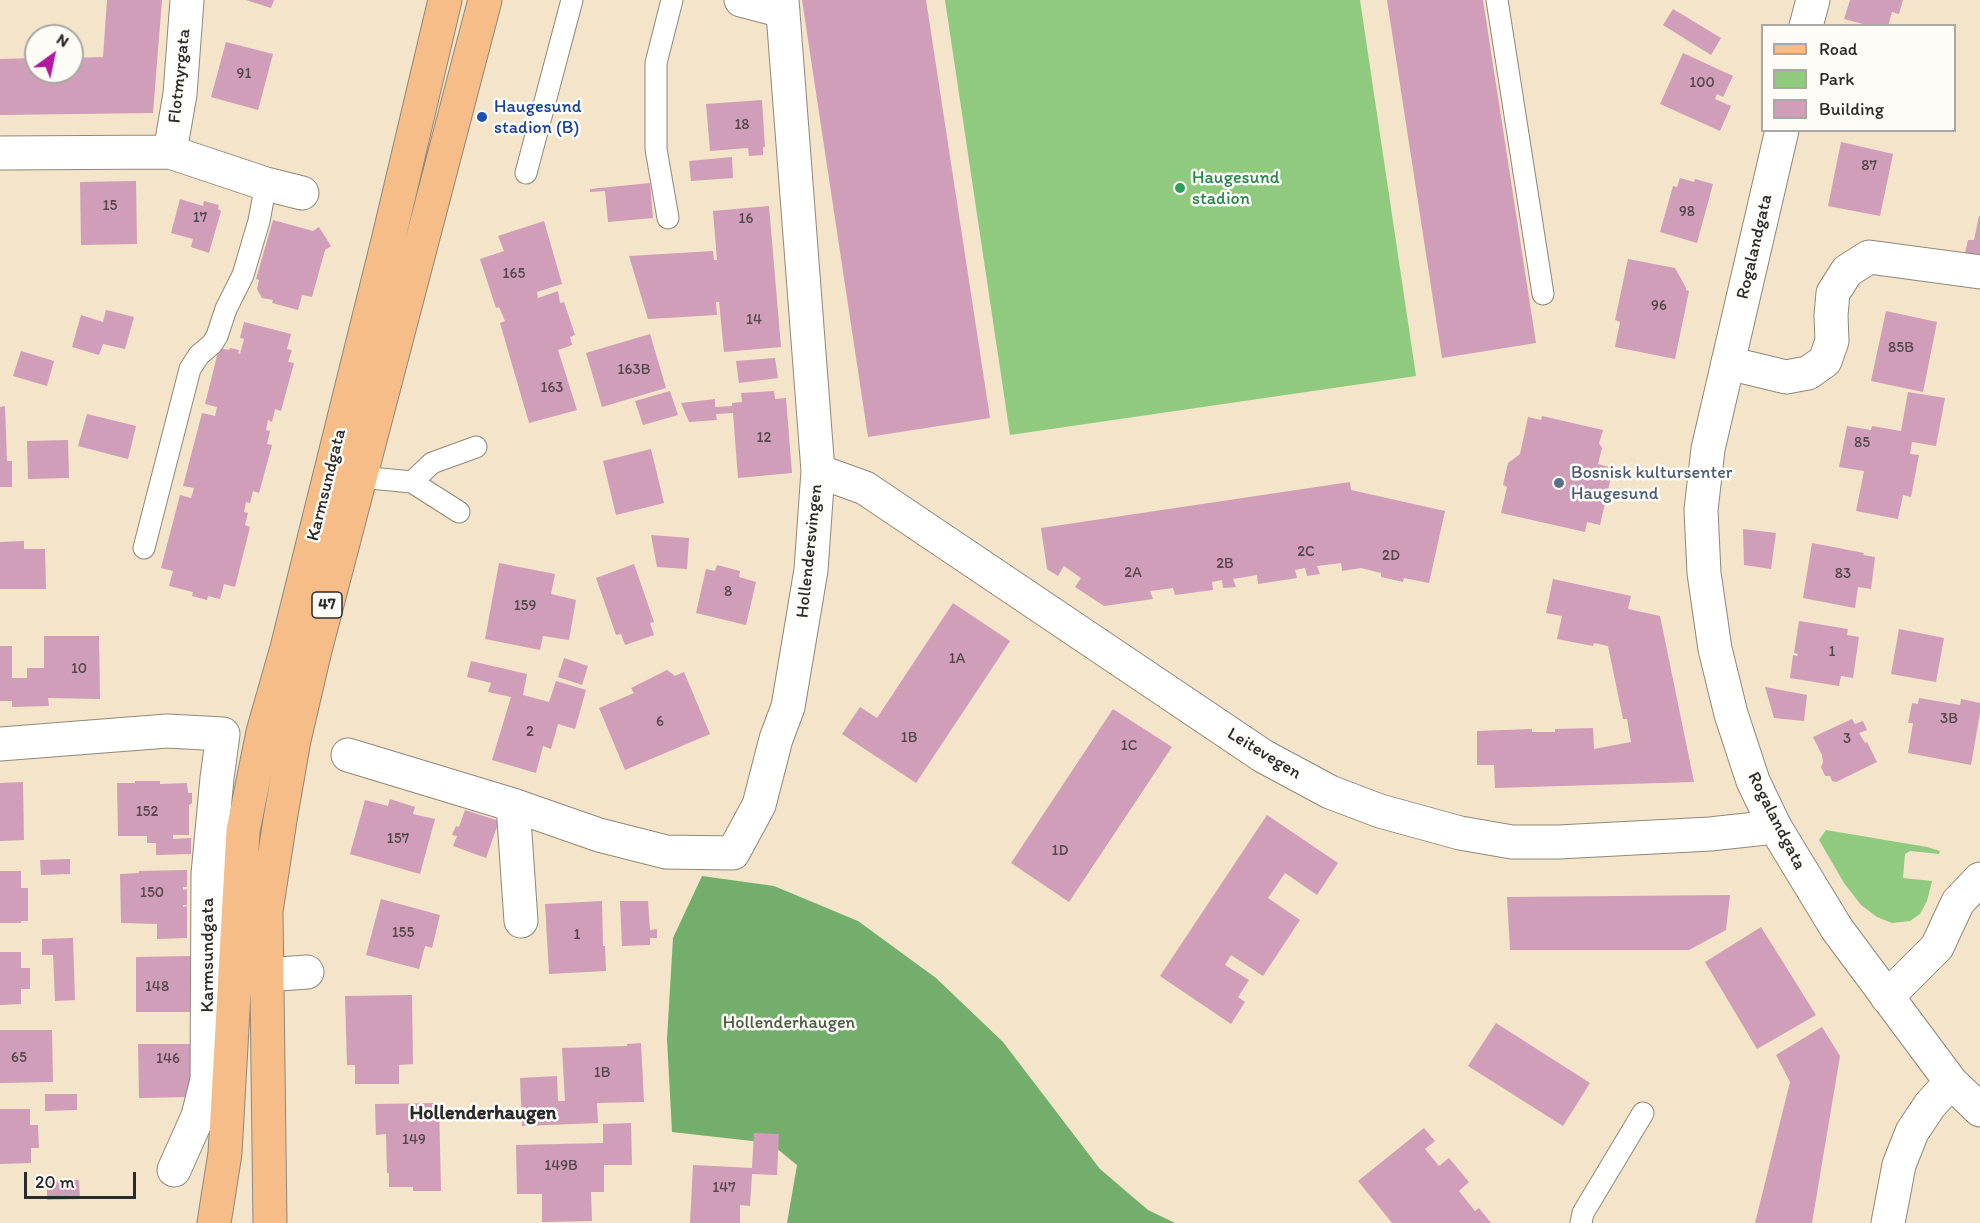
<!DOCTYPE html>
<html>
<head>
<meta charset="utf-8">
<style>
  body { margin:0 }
  #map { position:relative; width:1980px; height:1223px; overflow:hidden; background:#f3e4ca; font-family:Itim,sans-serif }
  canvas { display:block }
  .legend { position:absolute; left:1761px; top:24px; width:195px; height:108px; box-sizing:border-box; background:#fdfcf7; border:2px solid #a9a8a5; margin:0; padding:8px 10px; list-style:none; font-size:18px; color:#2b2b2b }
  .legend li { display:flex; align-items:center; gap:12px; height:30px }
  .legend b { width:30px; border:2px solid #a9a8a5 }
  .north { position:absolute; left:24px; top:24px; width:60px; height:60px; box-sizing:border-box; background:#fdfcf7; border:2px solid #a9a8a5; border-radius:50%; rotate:33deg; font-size:16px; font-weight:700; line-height:24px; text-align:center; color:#2b2b2b }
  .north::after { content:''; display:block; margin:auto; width:21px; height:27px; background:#b5179e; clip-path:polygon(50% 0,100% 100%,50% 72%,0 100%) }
  .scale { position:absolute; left:24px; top:1172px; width:112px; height:27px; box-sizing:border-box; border:3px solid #2b2b2b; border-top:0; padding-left:8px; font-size:18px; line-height:21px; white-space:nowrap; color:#2b2b2b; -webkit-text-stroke:4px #fdfcf7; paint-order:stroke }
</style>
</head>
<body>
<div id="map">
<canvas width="1980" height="1223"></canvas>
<ul class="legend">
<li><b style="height:8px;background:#f7bd88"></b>Road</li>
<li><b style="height:16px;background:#90ca7e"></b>Park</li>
<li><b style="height:16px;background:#d09eb8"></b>Building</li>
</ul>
<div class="north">N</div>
<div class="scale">20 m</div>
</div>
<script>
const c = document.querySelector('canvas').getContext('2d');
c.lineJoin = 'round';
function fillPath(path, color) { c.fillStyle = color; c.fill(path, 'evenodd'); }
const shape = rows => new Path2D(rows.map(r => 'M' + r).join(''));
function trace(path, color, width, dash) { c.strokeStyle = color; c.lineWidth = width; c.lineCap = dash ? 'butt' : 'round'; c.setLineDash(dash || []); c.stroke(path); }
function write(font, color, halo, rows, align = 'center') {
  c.font = font + ' Itim,sans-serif'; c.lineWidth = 5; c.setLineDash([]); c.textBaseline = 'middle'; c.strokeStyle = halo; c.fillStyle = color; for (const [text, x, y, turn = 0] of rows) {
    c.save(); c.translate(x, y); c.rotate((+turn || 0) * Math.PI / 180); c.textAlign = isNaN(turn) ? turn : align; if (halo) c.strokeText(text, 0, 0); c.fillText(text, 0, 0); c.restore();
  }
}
const green = shape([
  [945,0,1360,0,1416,376,1010,435],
  [1826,830,1927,847,1940,851,1939,854,1910,851,1905,854,1903,878,1932,881,1927,901,1920,914,1910,921,1892,923,1877,917,1861,905,1844,883,1819,840]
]);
const forest = shape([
  [702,876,774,886,858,921,936,978,1003,1042,1100,1169,1148,1210,1175,1223,787,1223,797,1165,770,1143,672,1132,667,1039,673,938]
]);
const building = shape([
  [107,0,162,0,153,113,0,115,0,59,36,58,36,72,72,72,72,58,103,57],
  [246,0,274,0,271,8],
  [802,0,926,0,990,418,868,437],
  [1387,0,1483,0,1536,343,1442,358],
  [1850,0,1903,0,1899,14,1892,12,1888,26,1870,26,1844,19],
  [1673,9,1721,38,1711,55,1663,25],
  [226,42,273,54,258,110,211,97],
  [1683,53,1733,76,1723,97,1717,94,1715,99,1731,106,1720,131,1660,104],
  [762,100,765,147,763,147,763,155,749,156,748,148,710,151,706,104],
  [1841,142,1893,154,1880,216,1828,206],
  [732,157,733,178,691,181,689,161],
  [1680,178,1694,182,1695,179,1713,184,1697,243,1660,232,1673,186,1677,187],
  [136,181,137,244,81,245,80,182],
  [650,183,653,218,608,222,605,191,590,192,590,189],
  [180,199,203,206,204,201,219,205,218,209,221,211,209,253,191,247,193,239,171,233],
  [769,206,781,347,724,352,719,302,716,302,717,315,648,319,629,256,713,251,714,260,717,260,713,211],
  [1979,216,1980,216,1980,260,1964,257,1968,240,1974,240],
  [273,220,313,231,319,227,331,246,325,250,312,297,302,295,298,310,272,303,273,300,262,298,257,289,259,280,256,279],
  [544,221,562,284,537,292,538,298,558,291,560,303,564,302,575,335,570,337,572,345,558,350,577,410,529,423,500,323,505,321,499,307,496,308,480,259,504,251,498,236],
  [1628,259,1675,268,1686,288,1686,290,1689,291,1675,359,1615,347,1620,322,1615,320],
  [106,310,134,317,125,349,103,344,99,355,72,347,81,315,103,322],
  [1886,311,1937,322,1923,392,1871,381],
  [244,322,291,334,287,349,292,350,288,362,294,363,281,411,275,409,272,422,268,420,266,430,270,431,267,444,272,445,259,493,253,491,250,503,246,502,244,512,248,513,245,525,250,527,235,587,224,584,220,599,208,596,207,600,192,596,193,592,169,586,173,571,161,568,180,495,191,498,194,488,183,486,202,413,215,416,217,407,205,404,219,348,229,350,230,348,239,350,238,353,240,354,244,339,240,338],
  [650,334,666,388,602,407,586,353],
  [21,351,54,361,47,386,13,376],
  [775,358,778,378,739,383,736,361],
  [670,391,678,415,643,425,635,401],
  [774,391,775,399,786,398,792,473,738,478,733,413,716,414,717,420,689,422,681,403,715,399,715,407,732,406,732,403,742,402,741,393],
  [1908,392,1945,398,1936,446,1912,442,1910,454,1919,455,1911,497,1903,495,1898,519,1856,511,1864,471,1839,467,1847,426,1871,430,1872,426,1901,431],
  [5,406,7,461,12,461,12,487,0,487,0,407],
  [87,414,136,426,128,459,78,446],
  [1542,416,1603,430,1599,443,1602,448,1598,464,1613,468,1600,525,1587,522,1585,532,1501,513,1507,487,1503,485,1508,463,1520,454,1528,417,1541,420],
  [68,440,69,478,28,479,27,441],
  [651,449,664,503,616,515,603,461],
  [1350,482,1351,490,1445,511,1429,583,1404,578,1403,582,1381,577,1381,573,1361,568,1342,571,1341,563,1317,566,1320,574,1307,576,1305,568,1295,570,1297,578,1258,584,1257,575,1233,579,1236,587,1223,588,1222,580,1212,582,1213,590,1175,595,1173,588,1150,591,1153,599,1104,606,1075,587,1081,578,1064,566,1058,576,1047,569,1041,528],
  [1743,529,1776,533,1771,569,1744,565],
  [651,535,689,538,687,569,657,567],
  [24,541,24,549,45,549,46,589,0,589,0,542],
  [1812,543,1864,553,1863,555,1875,557,1871,589,1858,587,1855,608,1803,598],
  [499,563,555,574,551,594,576,600,569,640,543,636,540,650,485,639],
  [634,564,654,622,650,623,654,635,625,645,621,634,616,635,596,578],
  [717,565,740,571,739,577,756,582,746,625,696,613,706,569,715,571],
  [1553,579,1631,596,1628,609,1660,616,1694,782,1495,788,1494,765,1477,765,1477,731,1532,729,1532,732,1555,732,1555,729,1593,728,1594,749,1631,742,1627,719,1623,719,1608,646,1594,643,1593,646,1557,639,1562,616,1546,613],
  [953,603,1010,641,916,783,842,734,860,707,877,718],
  [1799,621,1848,629,1847,635,1859,637,1853,678,1841,676,1839,686,1790,678,1793,655,1797,656,1798,654,1794,653],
  [1899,629,1944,638,1936,682,1891,674],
  [44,636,99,636,100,699,50,698,48,698,49,706,12,707,12,701,0,701,0,646,12,646,12,678,27,678,27,668,44,668],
  [564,658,588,666,582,685,558,677],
  [471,661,527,674,523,695,549,702,556,681,586,690,575,729,558,724,551,749,543,746,536,773,492,760,511,697,488,692,491,683,467,677],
  [667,670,675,676,684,672,710,734,625,770,599,708,634,693,631,688],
  [1765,687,1807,695,1804,721,1774,718],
  [1919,698,1960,705,1961,699,1980,703,1980,713,1971,765,1908,753,1913,723,1908,723,1912,703,1918,704],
  [1113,709,1172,747,1069,902,1011,863],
  [1852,719,1855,724,1863,721,1867,730,1859,733,1865,743,1867,742,1877,762,1836,782,1832,781,1830,776,1825,776,1821,767,1823,762,1822,755,1813,737],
  [135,781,160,781,160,784,187,783,188,793,192,793,192,803,189,805,189,835,173,835,173,839,191,838,191,854,156,855,156,843,147,843,147,836,118,836,117,783,135,783],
  [23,782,24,840,0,841,0,783],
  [390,799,415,807,413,814,435,819,420,874,350,854,365,800,388,806],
  [465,810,499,821,486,858,453,846,457,836,452,835,456,826,459,827],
  [1267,815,1338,863,1317,895,1285,873,1268,898,1300,920,1263,976,1231,955,1225,965,1249,980,1238,997,1245,1002,1231,1024,1160,976],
  [70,859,70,874,41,875,40,860],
  [187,870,187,887,183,887,183,890,187,889,187,905,183,905,183,907,187,906,187,938,157,939,157,924,121,923,120,874,139,873,139,871],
  [0,871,21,871,21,888,28,888,28,921,21,921,21,923,0,923],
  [1730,895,1726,930,1689,950,1510,950,1507,897],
  [381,899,440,915,432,948,425,946,419,969,366,955],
  [602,901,603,946,605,946,606,971,549,974,545,904],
  [620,901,648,901,650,930,657,929,657,938,650,938,650,945,622,946],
  [1761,927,1816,1015,1757,1049,1705,962],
  [73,938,75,1000,55,1001,53,955,42,955,42,939],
  [0,952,21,952,21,968,30,968,30,989,21,989,21,1004,0,1005],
  [193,956,193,1012,136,1012,136,957],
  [412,995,413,1064,399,1065,399,1084,355,1084,355,1065,347,1065,345,996],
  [1496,1023,1590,1083,1563,1126,1468,1066],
  [1822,1027,1840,1056,1812,1223,1755,1223,1790,1082,1776,1055],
  [0,1030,52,1030,53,1082,0,1083],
  [641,1043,644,1102,597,1103,598,1123,522,1126,520,1078,557,1076,558,1101,565,1101,562,1048,627,1046,627,1044],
  [138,1044,191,1044,192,1097,139,1098],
  [45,1094,77,1094,77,1110,45,1111],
  [439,1103,441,1191,413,1191,413,1187,389,1187,389,1173,387,1173,386,1134,376,1135,375,1104],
  [0,1109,30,1109,30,1125,38,1125,39,1148,31,1148,31,1163,0,1164],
  [631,1123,632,1165,604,1165,604,1192,591,1192,592,1221,542,1222,542,1194,517,1194,516,1145,603,1143,603,1124],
  [1424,1128,1435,1141,1425,1149,1439,1166,1449,1158,1469,1182,1459,1191,1475,1211,1479,1208,1491,1223,1392,1223,1358,1181],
  [754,1133,779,1134,777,1175,752,1174,750,1206,740,1205,740,1223,690,1223,693,1165,752,1168],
  [79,1180,80,1199,47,1200,47,1181]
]);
const service = shape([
  [1497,0,1543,294],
  [526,173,572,0],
  [668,218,656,149,656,63,672,0],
  [360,477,412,482,459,512],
  [412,482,432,463,476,447],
  [144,548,190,369,199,355,212,344,217,336,226,309,243,275,259,221,266,184],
  [1581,1223,1583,1213,1643,1113]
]);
const minor = shape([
  [741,0,783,11],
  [170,152,180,94,187,0],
  [0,153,170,152,266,184,302,193],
  [1728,363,1786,377,1808,373,1825,361,1832,341,1831,315,1833,293,1847,271,1869,257,1980,272],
  [818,471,865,488,1263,756,1330,792,1380,811,1460,833,1512,842,1559,842,1710,834,1775,827],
  [0,744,167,731,223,734,217,778,208,874,207,1080,198,1116,174,1170],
  [348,755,513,805,599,835,666,852,733,853,759,805,776,739,788,707,811,570,818,471,782,0],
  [513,805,521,921],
  [237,975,266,975,307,972],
  [1887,997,1937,947,1958,902,1980,879]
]);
const tertiary = shape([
  [1806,26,1813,0],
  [1782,130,1708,449,1701,510,1704,573,1715,649,1731,714,1753,781,1775,827,1837,929,1951,1082,1980,1110],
  [1888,1223,1899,1165,1912,1132,1930,1105,1951,1082]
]);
const primary = shape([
  [214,1223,225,1153,243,831,263,732,287,648,388,241,445,0],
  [270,1223,266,911,280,820,294,740,315,650,485,0]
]);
const markers = [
  [482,117,6,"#1a4fb4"],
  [1180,188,6,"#2e9e5b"],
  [1559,483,6,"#5c6f8a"]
];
const numberNames = [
  ["91",244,74],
  ["100",1702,83],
  ["18",742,125],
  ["87",1869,166],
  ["15",110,206],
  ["98",1687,212],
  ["17",200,218],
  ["16",746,219],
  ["165",514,274],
  ["96",1659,306],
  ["14",754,320],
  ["85B",1901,348],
  ["163B",634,370],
  ["163",552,388],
  ["12",764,438],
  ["85",1862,443],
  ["2C",1306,552],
  ["2D",1391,556],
  ["2B",1225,564],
  ["2A",1133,573],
  ["83",1843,574],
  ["8",728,592],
  ["159",525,606],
  ["1",1832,652],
  ["1A",957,659],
  ["10",79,669],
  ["3B",1949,719],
  ["6",660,722],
  ["2",530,732],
  ["1B",909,738],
  ["3",1847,739],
  ["1C",1129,746],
  ["152",147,812],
  ["157",398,839],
  ["1D",1060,851],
  ["150",152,893],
  ["155",403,933],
  ["1",577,935],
  ["148",157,987],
  ["65",19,1058],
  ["146",168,1059],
  ["1B",602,1073],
  ["149",414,1140],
  ["149B",561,1166],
  ["147",724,1188]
];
const shields = [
  [327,605,30]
];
const shieldNames = [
  ["47",327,605]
];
const streetNames = [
  ["Flotmyrgata",180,76,-84],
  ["Rogalandgata",1755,247,-77],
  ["Karmsundgata",327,485,-76],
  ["Hollendersvingen",810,551,-84],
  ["Leitevegen",1264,754,31],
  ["Rogalandgata",1776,821,63],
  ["Karmsundgata",208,955,-90]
];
const transitNames = [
  ["Haugesund",494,107],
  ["stadion (B)",494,128]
];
const leisureNames = [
  ["Haugesund",1192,178],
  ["stadion",1192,199]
];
const serviceNames = [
  ["Bosnisk kultursenter",1571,473],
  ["Haugesund",1571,494]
];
const parkNames = [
  ["Hollenderhaugen",789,1023]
];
const neighbourhoodNames = [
  ["Hollenderhaugen",483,1114]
];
fillPath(green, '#90ca7e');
fillPath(forest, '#74ae6d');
fillPath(building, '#d09eb8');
trace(service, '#8f887a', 23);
trace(minor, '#8f887a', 35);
trace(tertiary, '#8f887a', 35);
trace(primary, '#8f887a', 35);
trace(service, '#fff', 21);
trace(minor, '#fff', 33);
trace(tertiary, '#fff', 33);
trace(primary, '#f7bd88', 33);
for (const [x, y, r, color] of markers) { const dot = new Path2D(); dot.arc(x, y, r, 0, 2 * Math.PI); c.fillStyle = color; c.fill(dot); trace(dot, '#fdfcf7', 2); }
write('15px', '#54484e', null, numberNames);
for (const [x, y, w] of shields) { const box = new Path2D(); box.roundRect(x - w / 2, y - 13, w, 26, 4.5); c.fillStyle = '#fdfcf7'; c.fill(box); trace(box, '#2b2b2b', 1.5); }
write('bold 16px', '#2b2b2b', null, shieldNames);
write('18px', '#2b2b2b', '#fdfcf7', streetNames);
write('18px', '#164399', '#fdfcf7', transitNames, 'left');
write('18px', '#27864d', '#fdfcf7', leisureNames, 'left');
write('18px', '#4e5e75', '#fdfcf7', serviceNames, 'left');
write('18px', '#495b44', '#fdfcf7', parkNames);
write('bold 20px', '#2b2b2b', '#fdfcf7', neighbourhoodNames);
</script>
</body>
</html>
